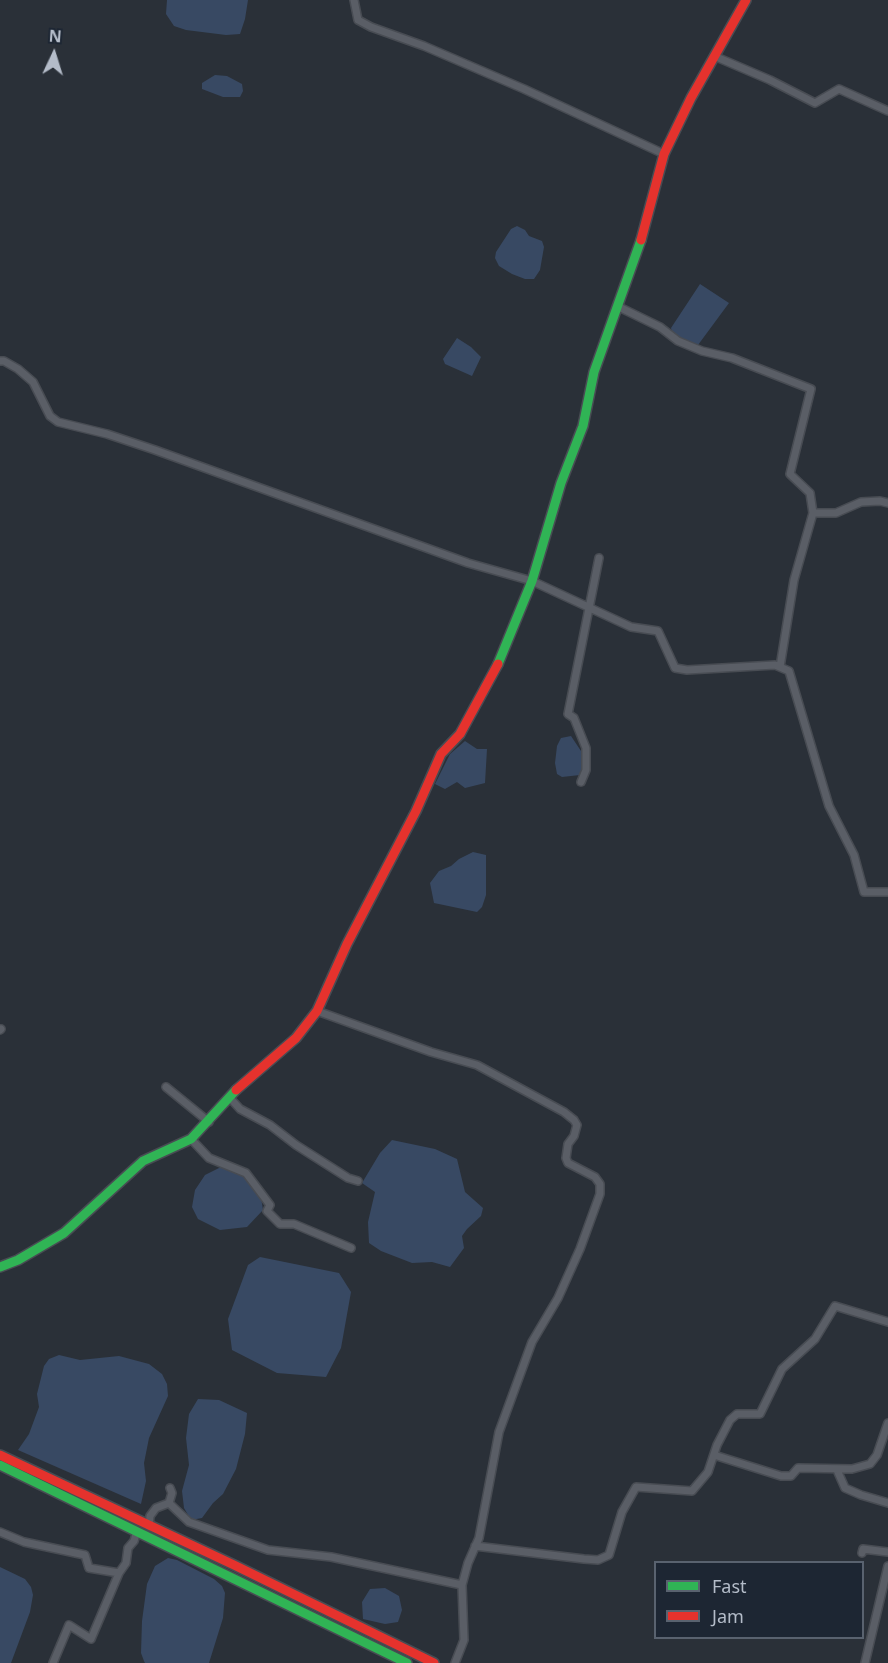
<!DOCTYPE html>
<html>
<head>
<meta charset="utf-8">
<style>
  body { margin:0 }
  #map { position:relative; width:888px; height:1663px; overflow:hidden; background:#2a3038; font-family:"Noto Sans",sans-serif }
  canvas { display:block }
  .legend { position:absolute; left:654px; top:1561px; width:210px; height:78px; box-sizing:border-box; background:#1d2633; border:2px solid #59626f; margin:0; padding:8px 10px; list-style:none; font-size:18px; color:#b4bcc9 }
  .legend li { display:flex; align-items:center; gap:12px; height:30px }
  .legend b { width:30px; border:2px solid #59626f }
  .north { position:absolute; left:24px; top:24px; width:60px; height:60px; -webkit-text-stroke:4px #1d2633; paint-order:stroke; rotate:4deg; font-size:16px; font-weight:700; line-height:24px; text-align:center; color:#b4bcc9 }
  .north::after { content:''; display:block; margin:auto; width:21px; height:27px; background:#b4bcc9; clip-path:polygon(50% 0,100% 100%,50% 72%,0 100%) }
</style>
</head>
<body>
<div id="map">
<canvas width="888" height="1663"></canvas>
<ul class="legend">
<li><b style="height:8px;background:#30b455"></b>Fast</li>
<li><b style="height:8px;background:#e5322d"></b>Jam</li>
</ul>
<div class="north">N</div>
</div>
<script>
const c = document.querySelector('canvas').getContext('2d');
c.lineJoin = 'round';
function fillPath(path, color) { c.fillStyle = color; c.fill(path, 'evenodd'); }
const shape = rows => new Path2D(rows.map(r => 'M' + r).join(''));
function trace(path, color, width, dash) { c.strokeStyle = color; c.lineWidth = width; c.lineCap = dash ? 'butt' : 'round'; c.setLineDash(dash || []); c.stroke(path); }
const water = shape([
  [167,0,248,0,245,19,240,34,226,35,186,30,174,26,166,14],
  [215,75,227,76,242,84,243,91,240,97,223,97,202,89,202,83],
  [517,226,525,230,529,236,542,241,544,247,540,270,534,279,525,279,512,274,499,266,495,258,496,252,511,229],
  [700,284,729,303,698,345,673,335,671,328],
  [457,338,471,347,481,357,472,376,445,364,443,359],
  [571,736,581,751,583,759,582,767,580,775,562,777,557,774,555,763,557,746,561,738],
  [465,741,477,749,487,749,485,783,465,788,457,782,445,789,435,784,450,754],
  [473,852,486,855,486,895,482,907,477,912,434,903,430,883,439,871,451,866,459,859],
  [392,1140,435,1149,457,1159,465,1192,483,1208,481,1216,467,1229,462,1236,464,1248,450,1267,432,1262,412,1263,381,1251,369,1243,368,1222,375,1192,362,1183,380,1153],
  [221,1167,239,1172,253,1185,261,1197,263,1210,247,1227,220,1230,198,1219,192,1207,195,1190,205,1175],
  [260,1257,339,1273,351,1292,341,1348,326,1377,277,1373,232,1350,228,1319,248,1265],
  [59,1355,80,1360,119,1356,149,1364,162,1374,167,1384,168,1396,149,1438,144,1463,146,1481,141,1504,18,1450,29,1434,39,1407,37,1394,44,1366,49,1359],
  [198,1399,219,1400,247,1413,245,1434,236,1469,223,1494,213,1503,202,1518,191,1520,184,1508,182,1491,189,1465,186,1438,189,1414],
  [168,1558,177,1560,214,1579,222,1586,225,1593,223,1618,209,1663,145,1663,144,1661,141,1653,142,1621,147,1584,155,1566],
  [0,1567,25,1579,31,1587,33,1595,30,1612,11,1663,0,1663],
  [385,1588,399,1596,402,1610,398,1622,385,1624,363,1619,362,1602,370,1589]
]);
const street = shape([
  [354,0,358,20,371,27,424,46,524,89,664,154],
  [714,56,770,80,815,103,839,89,888,111],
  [619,307,660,327,678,341,702,351,732,358,811,389,790,474,810,493,813,513],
  [0,361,4,361,18,369,33,382,50,416,58,422,107,434,155,450,468,563,532,581,631,627,658,631,675,668,687,670,775,665,789,671,829,806,854,855,864,892,888,892],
  [780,667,794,580,813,513,836,513,861,502,880,501,888,503],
  [581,782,586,770,586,748,574,718,568,714,599,558],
  [317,1011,431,1052,477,1065,564,1112,574,1120,577,1125,574,1136,568,1144,566,1158,568,1163,595,1177,600,1184,600,1194,580,1249,558,1298,532,1342,499,1432,479,1538,468,1563,462,1585,464,1640,455,1663],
  [0,1030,1,1029],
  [166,1087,209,1122],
  [230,1098,240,1109,270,1125,296,1145,348,1178,358,1181],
  [191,1139,209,1158,246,1173,270,1205,267,1211,280,1224,294,1224,351,1248],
  [714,1455,781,1476,791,1476,798,1468,852,1469,870,1464,877,1455,888,1423],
  [837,1470,845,1488,861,1495,888,1503],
  [169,1503,172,1493,170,1488],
  [149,1526,150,1516,156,1508,169,1503,189,1522,268,1550,331,1557,462,1585],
  [0,1532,24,1542,85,1555,89,1568,119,1573,126,1563,128,1548,134,1541,137,1531],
  [475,1546,584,1559,598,1560,609,1555,622,1512,636,1487,692,1491,708,1472,717,1445,730,1420,737,1414,760,1414,782,1369,815,1339,835,1306,888,1322],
  [862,1553,863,1549,888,1552],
  [53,1663,69,1625,91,1639,119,1573],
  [865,1663,888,1566]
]);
const fast = shape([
  [498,664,532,581,561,483,583,426,594,372,641,240],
  [0,1267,18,1260,64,1233,143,1161,191,1139,236,1090],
  [0,1465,407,1663]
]);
const jam = shape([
  [641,240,664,154,691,98,746,0],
  [236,1090,296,1038,317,1011,347,944,416,811,441,754,460,734,498,664],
  [0,1455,234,1565,434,1663]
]);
fillPath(water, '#384963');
trace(street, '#484c53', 10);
trace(fast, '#484c53', 12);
trace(jam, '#484c53', 12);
trace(street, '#5a5e66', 7);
trace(fast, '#30b455', 9);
trace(jam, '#e5322d', 9);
</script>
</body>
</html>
